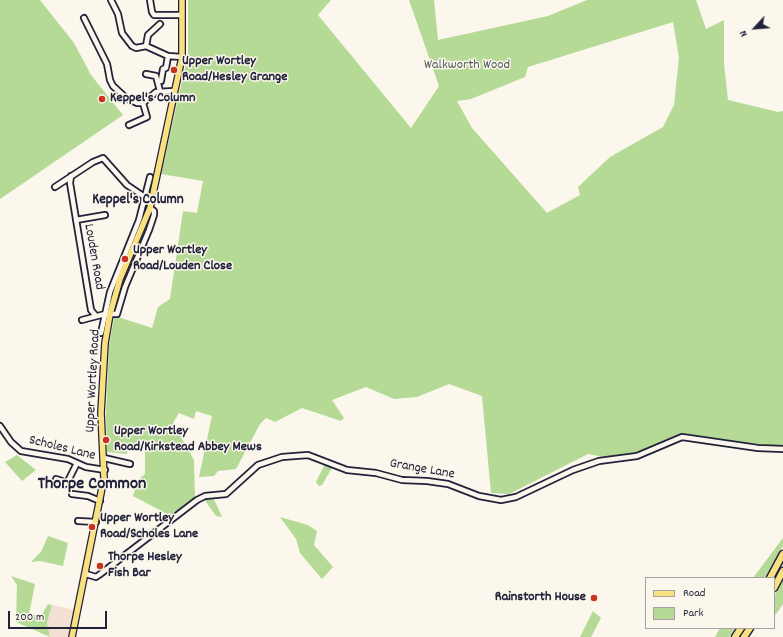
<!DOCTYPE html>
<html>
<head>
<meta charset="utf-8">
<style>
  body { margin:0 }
  #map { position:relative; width:783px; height:637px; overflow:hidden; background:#fbf7ec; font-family:Dekko,sans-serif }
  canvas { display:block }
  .legend { position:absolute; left:645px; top:577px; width:130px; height:52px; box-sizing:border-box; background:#fbf7ec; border:1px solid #a4a2a5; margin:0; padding:5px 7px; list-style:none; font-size:12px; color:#22223b }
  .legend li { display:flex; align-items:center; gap:8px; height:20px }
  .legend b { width:20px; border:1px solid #a4a2a5 }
  .north { position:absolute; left:735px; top:8px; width:40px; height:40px; -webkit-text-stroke:3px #fbf7ec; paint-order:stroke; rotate:244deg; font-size:11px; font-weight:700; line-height:16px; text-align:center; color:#22223b }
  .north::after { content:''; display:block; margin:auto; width:14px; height:18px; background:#22223b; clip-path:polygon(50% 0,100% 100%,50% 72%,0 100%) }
  .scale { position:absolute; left:8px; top:611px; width:99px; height:18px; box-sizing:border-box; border:2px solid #22223b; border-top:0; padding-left:5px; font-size:12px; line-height:14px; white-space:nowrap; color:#22223b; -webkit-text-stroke:3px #fbf7ec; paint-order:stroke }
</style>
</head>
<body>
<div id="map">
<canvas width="783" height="637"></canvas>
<ul class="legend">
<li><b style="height:5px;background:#fae180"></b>Road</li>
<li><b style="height:11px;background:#b4da95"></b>Park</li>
</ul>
<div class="north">N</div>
<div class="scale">200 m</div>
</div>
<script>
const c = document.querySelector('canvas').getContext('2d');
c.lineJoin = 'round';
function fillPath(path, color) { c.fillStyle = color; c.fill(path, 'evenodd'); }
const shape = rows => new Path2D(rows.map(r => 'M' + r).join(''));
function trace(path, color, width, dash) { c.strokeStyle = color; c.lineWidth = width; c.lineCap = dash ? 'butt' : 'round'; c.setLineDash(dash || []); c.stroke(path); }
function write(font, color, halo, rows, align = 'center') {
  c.font = font + ' Dekko,sans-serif'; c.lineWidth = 3; c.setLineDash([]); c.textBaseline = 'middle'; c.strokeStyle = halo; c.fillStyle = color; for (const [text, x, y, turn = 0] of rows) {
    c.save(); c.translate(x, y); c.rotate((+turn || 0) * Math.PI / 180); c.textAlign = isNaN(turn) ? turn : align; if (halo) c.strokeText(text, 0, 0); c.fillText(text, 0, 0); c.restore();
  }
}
const built = shape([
  [52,605,76,610,69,637,50,637,47,623]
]);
const green = shape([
  [0,0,40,0,74,43,91,75,123,115,0,199],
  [188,0,331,0,318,15,411,128,439,86,409,0,434,0,438,40,548,16,587,0,696,0,706,29,724,20,724,64,728,100,778,112,783,111,783,447,681,434,636,454,609,458,588,454,509,494,491,493,482,396,449,384,417,397,394,399,366,387,332,400,344,418,341,421,302,408,275,422,266,418,260,424,236,469,218,471,214,476,199,477,212,416,196,411,194,419,179,413,173,423,194,460,195,499,169,515,133,496,138,480,145,474,145,445,128,446,127,454,107,452,106,414,109,346,114,318,118,317,152,328,158,307,170,299,183,211,197,213,203,181,161,174,188,55],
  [673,22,679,58,674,105,663,127,610,157,578,187,580,195,547,213,472,128,457,101,471,99,525,77,528,67],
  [151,217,116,311,113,313,126,269],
  [17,455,36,470,22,481,5,462],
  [325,464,332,468,322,485,319,486,316,482],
  [213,497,222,517,216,516,204,499],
  [280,517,308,525,317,531,314,545,333,567,322,579,300,553,296,539],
  [48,536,68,543,63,566,40,561,31,562,41,552],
  [783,538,783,546,764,578,753,578],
  [11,576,35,584,29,614,41,616,48,604,52,605,47,623,50,637,16,622,17,585],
  [783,580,783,604,774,617,774,597],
  [593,611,601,618,591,637,580,637],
  [720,628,735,628,729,637,715,637]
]);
const minor = shape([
  [111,0,118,14,122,33,132,46,136,48,146,46,168,56,182,57],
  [150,0,152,12,154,15,182,15],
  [84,18,107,64,110,80,113,86,126,98,137,103,143,103,156,92,174,91],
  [146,46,148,35,160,24],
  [146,74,156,76,160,91],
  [161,81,163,69,166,68,168,56],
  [129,125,147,117,143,103],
  [71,176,70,183,91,310,96,316],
  [55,187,93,162,103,158,127,185,152,202],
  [76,220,105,215],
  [82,320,105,314,117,314,125,287,149,230,154,215,154,211,150,208],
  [101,333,110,292,139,220,150,177],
  [0,426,11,442,21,451,68,459,86,467,105,470],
  [104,458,130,464],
  [56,479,62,481,63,485,67,483,77,463],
  [72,494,88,496,100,501],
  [78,521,96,522],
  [86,574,96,577,99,575,197,500,205,496,226,494,258,465,282,457,308,455,347,470,376,473,402,480,427,481,448,484,479,496,501,500,516,497,573,470,599,461,637,456,682,437,758,448,783,449]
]);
const major = shape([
  [72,637,104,478,101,413,105,343,110,314,120,279,150,208,182,57,182,0]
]);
const highway = shape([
  [770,578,783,554],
  [774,588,783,571],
  [735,637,741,628],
  [744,637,750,628]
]);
const markers = [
  [174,70,4,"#c8321e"],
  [102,99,4,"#c8321e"],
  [125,259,4,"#c8321e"],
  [106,440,4,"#c8321e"],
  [92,527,4,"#c8321e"],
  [100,566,4,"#c8321e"],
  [594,598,4,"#c8321e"]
];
const poiNames = [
  ["Upper Wortley",182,62],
  ["Road/Hesley Grange",182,78],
  ["Keppel's Column",110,99],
  ["Upper Wortley",133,251],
  ["Road/Louden Close",133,267],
  ["Upper Wortley",114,432],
  ["Road/Kirkstead Abbey Mews",114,448],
  ["Upper Wortley",100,519],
  ["Road/Scholes Lane",100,535],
  ["Thorpe Hesley",108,558],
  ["Fish Bar",108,574],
  ["Rainstorth House",586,598,"right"]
];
const parkNames = [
  ["Walkworth Wood",467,66]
];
const streetNames = [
  ["Louden Road",93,257,80],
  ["Upper Wortley Road",94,381,-87],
  ["Scholes Lane",62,449,14],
  ["Grange Lane",422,470,10]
];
const neighbourhoodNames = [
  ["Keppel's Column",138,201]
];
const districtNames = [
  ["Thorpe Common",92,486]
];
fillPath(built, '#f4dfd5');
fillPath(green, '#b4da95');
trace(minor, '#22223b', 8);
trace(major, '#22223b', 8);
trace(highway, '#22223b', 9);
trace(minor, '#fbf7ec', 4.5);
trace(major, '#fae180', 5.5);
trace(highway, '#fae180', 6);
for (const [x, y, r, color] of markers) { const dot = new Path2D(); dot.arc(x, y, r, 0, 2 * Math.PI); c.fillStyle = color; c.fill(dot); trace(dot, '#fbf7ec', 1.5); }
write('bold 14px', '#22223b', '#fbf7ec', poiNames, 'left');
write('14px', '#4e5956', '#fbf7ec', parkNames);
write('14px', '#22223b', '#fbf7ec', streetNames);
write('bold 15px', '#22223b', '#fbf7ec', neighbourhoodNames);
write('bold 18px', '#22223b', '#fbf7ec', districtNames);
</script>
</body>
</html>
